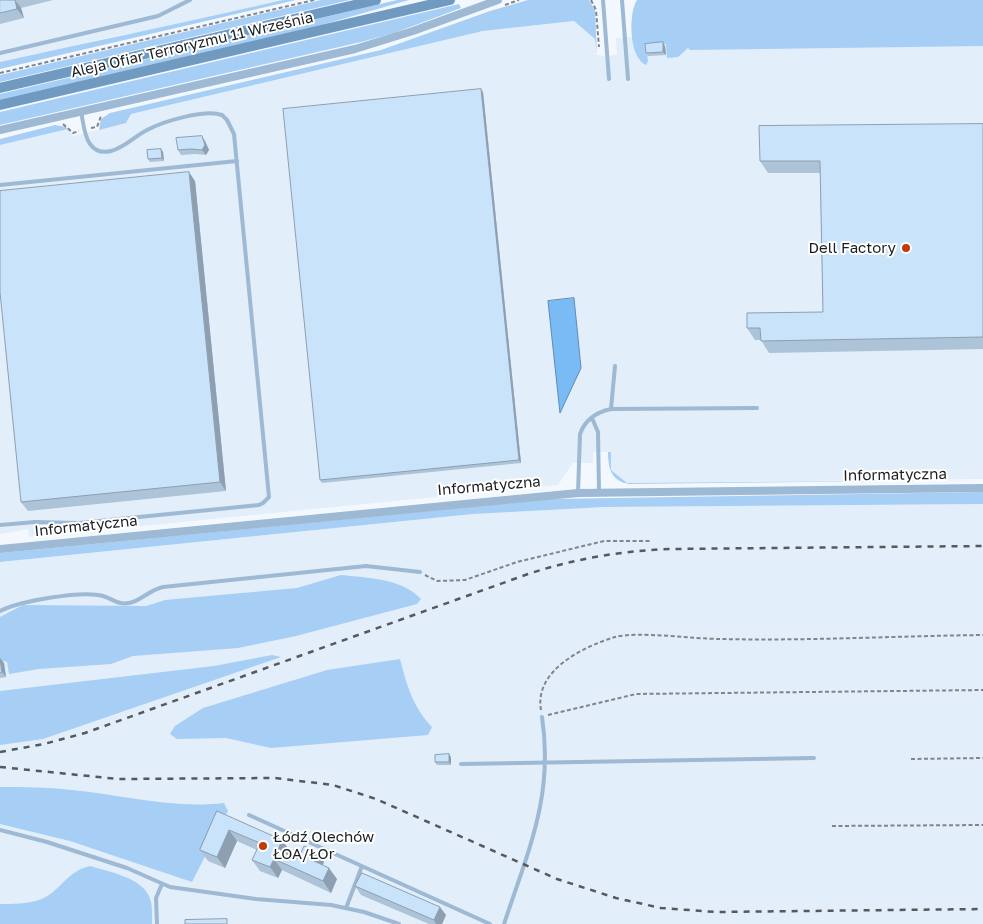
<!DOCTYPE html>
<html>
<head>
<meta charset="utf-8">
<style>
	body { margin:0 }
	canvas { display:block; background:#f3f8fe }
</style>
</head>
<body>
<canvas width="983" height="924"></canvas>
<script>
const ctx = document.querySelector('canvas').getContext('2d');
ctx.lineJoin = 'round';
function fillPath(path, color) { ctx.fillStyle = color; ctx.fill(path, 'evenodd'); }
function trace(path, color, width, dash) { ctx.strokeStyle = color; ctx.lineWidth = width; ctx.lineCap = dash ? 'butt' : 'round'; ctx.setLineDash(dash || []); ctx.stroke(path); }
function label(font, color, halo, rows, align = 'center') {
  ctx.font = font + ' "Golos Text",sans-serif'; ctx.lineWidth = 4; ctx.setLineDash([]); ctx.textBaseline = 'middle'; ctx.strokeStyle = halo; ctx.fillStyle = color; for (const [text, x, y, turn = 0] of rows) {
    ctx.save(); ctx.translate(x, y); ctx.rotate((+turn || 0) * Math.PI / 180); ctx.textAlign = isNaN(turn) ? turn : align; if (halo) ctx.strokeText(text, 0, 0); ctx.fillText(text, 0, 0); ctx.restore();
  }
}
fillPath(new Path2D(`
	M0,0h283l-130,31 -28,3 -125,28z
	M983,15v464l-356,4 -16,-13v-18h-18v11h-20l-15,22 -529,52 -1,-8 -28,5v-389l68,-16 5,7 53,-13 5,-9 352,-83 91,-10 21,18 1,16 11,1 10,-1 -1,-17z
	M983,504v420h-983v-362l473,-48 132,-7z`), '#e2eef9');
fillPath(new Path2D(`
	M283,0h13l-296,69v-7c94,-21 188,-40 283,-62z
	M321,0h29l-350,82v-7z
	M397,0h12l-91,26 -318,74v-6z
	M528,0h61l6,10 2,45 -2,-16 -21,-18 -91,10 -352,83 -5,9 -27,7 2,-11 9,-6 271,-63 109,-39z
	M637,0h346v46l-293,4 -2,-2 -10,9 -11,1 -1,-14 -20,2 2,15 -2,4c-17,-7 -18,-51 -9,-65z
	M459,4l2,4 -67,25 -33,9 -361,83v-13z
	M55,125l11,2 7,9 -5,-7 -68,16v-6z
	M608,452h3v18l16,13 356,-3 -354,4c-18,-3 -21,-16 -21,-32z
	M983,492v12l-378,3 -132,7 -473,48v-9l552,-54z
	M341,575c27,3 60,3 80,24l-4,5 -121,32 -58,12 -105,8 -22,8 -72,5 -30,5 -2,-12 -7,-2v-43l23,-12 123,1 19,-6 132,-12z
	M272,655l9,2 -238,82 -43,6v-54l214,-25z
	M400,659c7,27 13,48 32,68l-4,8 -157,13 -45,-10 -49,1 -7,-5 5,-8 28,-18 124,-38z
	M0,787c24,0 48,0 72,3 51,5 101,19 152,13l4,8 -36,71 -122,-41 -70,-17z
	M90,866c19,6 50,11 59,30 4,8 3,20 3,28h-152v-20c12,0 27,0 39,-4 21,-7 27,-29 51,-34z`), '#a7cff5');
const water = new Path2D(`
	M574,298l7,70 -21,45 -12,-112z`);
fillPath(water, '#7abbf6');
trace(water, '#5e8cb6', 1);
trace(new Path2D(`
	M591,0l5,10 3,37
	M505,5l14,-5
	M0,73l314,-73
	M63,124l10,9 6,-2
	M91,128l6,-1 4,-11
	M425,575l12,6 28,-1 52,-18 87,-21h48
	M541,710c-7,-39 41,-63 74,-73 24,-6 78,2 106,2 87,2 175,-3 262,-4
	M548,715l88,-21 347,-4
	M911,759l72,-1
	M832,826l151,-1`), '#818589', 2, [4, 2.5]);
trace(new Path2D(`
	M603,0l6,79
	M622,0l6,79
	M0,53l158,-37 32,-16
	M0,185l237,-24
	M611,409l4,-43
	M592,418l6,14 1,60
	M578,493l2,-59c5,-14 17,-22 31,-25l146,-1
	M0,525l35,-3 44,1 180,-18 4,-2 6,-6 -35,-363 -7,-14 -5,-5c-17,-6 -58,6 -75,15 -12,6 -23,18 -36,21 -8,2 -16,0 -21,-7 -6,-8 -7,-23 -9,-33
	M0,611c20,-10 82,-21 103,-15 10,3 15,9 26,7 12,-2 20,-13 34,-16l203,-21 54,6
	M461,764l353,-6
	M249,815l241,109
	M0,830l47,12 80,26 43,19 86,12 75,6 33,7 35,12
	M346,908l16,-42
	M157,924l-1,-26 6,-14
	M504,924c24,-73 50,-128 38,-207`), '#9db9d3', 4);
trace(new Path2D(`
	M0,130l355,-81 58,-18 85,-31
	M0,549l578,-56 405,-5`), '#9db9d3', 8);
trace(new Path2D(`
	M0,88l376,-88
	M0,105l450,-105`), '#709ac0', 10);
trace(new Path2D(`
	M0,752l44,-8 41,-11 443,-159c46,-15 92,-23 141,-25l314,-3
	M0,767l118,12 157,-1 58,7 43,14 181,80 59,19 45,10 55,4 267,-3`), '#55595d', 2.5, [6, 6]);
fillPath(new Path2D(`
	M0,0h53l-32,8 3,10 -24,6z
	M665,46l1,9 -18,1 -2,-3z
	M483,92l38,371 -199,20 -2,-3z
	M983,124v225l-214,4 -8,-13h-6l-8,-12 76,-16 -3,-139h-52l-8,-12z
	M205,141l4,9 -3,5 -11,-1 -14,1 -3,-5z
	M161,149l2,3 1,9 -14,1 -2,-3z
	M195,181l31,310 -198,20 -7,-9z
	M0,659l4,4 2,14 -6,1z
	M451,757v8h-14l-2,-3z
	M217,811l73,40 -2,3 10,5 18,-8 8,11 -1,3 14,14 -6,14 -49,-23 -4,8 -18,-7 -8,-11 5,-10 -20,-9 -12,27 -17,-7 -8,-11z
	M355,886l91,29 -4,9h-13l-68,-29z`), '#adc3d8');
fillPath(new Path2D(`
	M15,0l6,8 3,10 -7,-9z
	M663,42l2,4 1,9 -3,-3z
	M481,89l2,3 38,371 -2,-3z
	M202,136l3,5 4,9 -3,5 -4,-5z
	M161,149l2,3 1,9 -2,-3z
	M189,172l6,9 31,310 -6,-9z
	M0,658l4,5 2,14 -4,-5z
	M449,754l2,3v8l-2,-3z
	M229,830l8,11 -12,27 -8,-11z
	M282,840l8,11 -5,10 -7,-11z
	M316,851l8,11 -4,9 -8,-11z
	M274,859l8,11 -4,8 -8,-11z
	M329,868l8,11 -6,14 -8,-12z
	M440,907l6,8 -4,9h-6l-2,-4z`), '#8d9fb0');
const building = new Path2D(`
	M0,0h15l2,9 -17,4z
	M663,42v10l-17,1 -1,-9z
	M481,89l38,371 -199,20 -37,-371z
	M983,124v213l-222,4 -1,-13h-13v-15l76,-1 -3,-151h-60l-1,-35z
	M202,136l3,9 -3,5 -11,-1 -13,1 -2,-12z
	M161,149l1,9 -14,1 -1,-9z
	M189,172l31,310 -199,20 -21,-210v-101z
	M0,659l2,13 -2,1z
	M449,754v8h-14v-7z
	M217,811l65,29 -4,10 20,9 6,-13 12,5 -4,9 17,8 -6,13 -49,-22 -4,8 -18,-7 8,-17 -31,-13 -12,27 -17,-7z
	M362,873l78,34 -6,13 -79,-34z
	M227,919v5h-42v-4z`);
fillPath(building, '#c9e3fb');
trace(building, '#8d9fb0', 1);
for (const [x, y, r, color] of [
	[906,248,5,"#c23a05"],
	[263,846,5,"#c23a05"]
]) { const dot = new Path2D(); dot.arc(x, y, r, 0, 2 * Math.PI); ctx.fillStyle = color; ctx.fill(dot); trace(dot, '#fff', 2); }
label('15px', '#1c1f22', '#fff', [
	["Aleja Ofiar Terroryzmu 11 Września",192,45,-13],
	["Informatyczna",895,475,-1],
	["Informatyczna",489,486,-5],
	["Informatyczna",86,526,-6]
]);
label('15px', '#1c1f22', '#fff', [
	["Dell Factory",896,248],
	["Łódź Olechów",273,837,"left"],
	["ŁOA/ŁOr",273,854,"left"]
], 'right');
</script>
</body>
</html>
